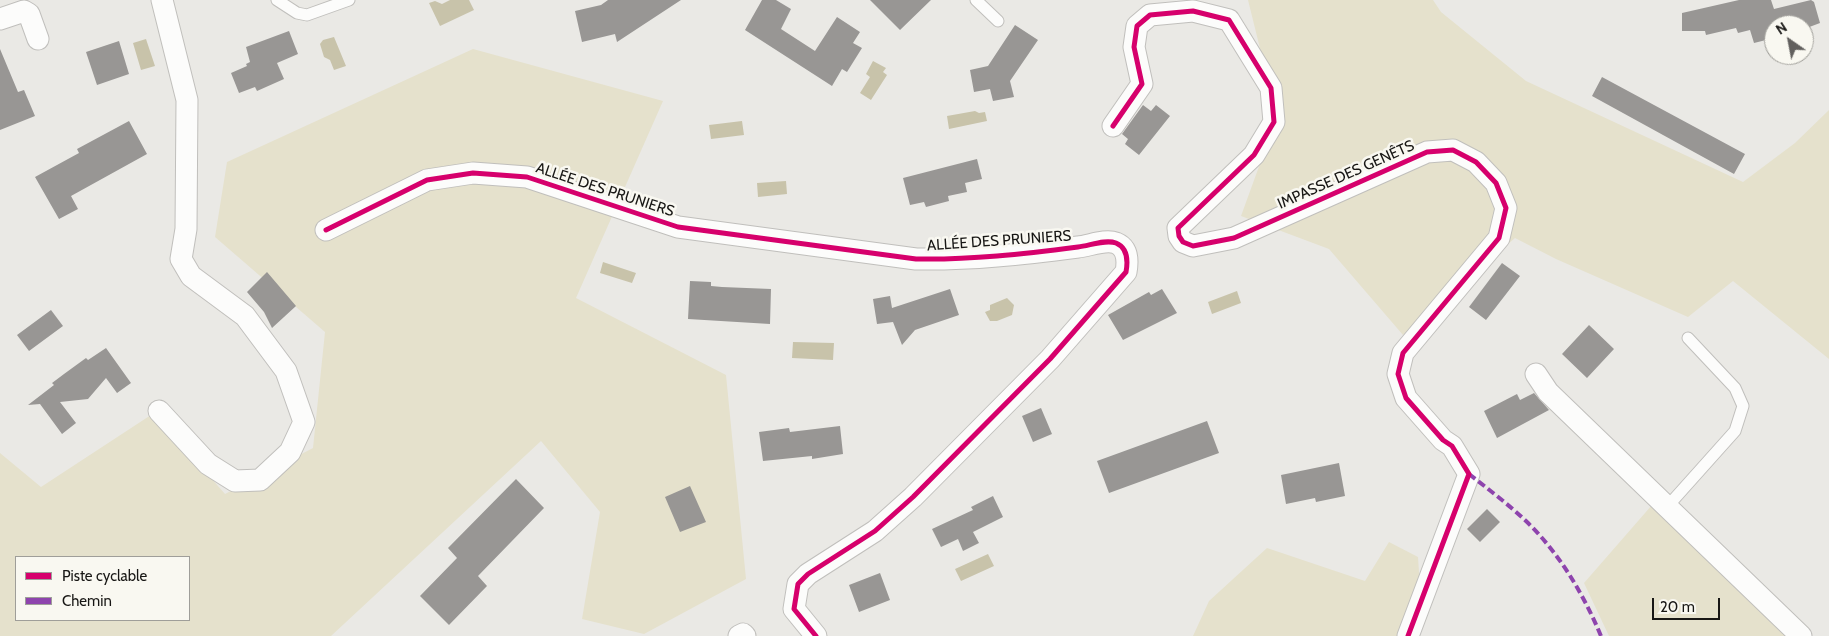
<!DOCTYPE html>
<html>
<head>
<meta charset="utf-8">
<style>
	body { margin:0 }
	#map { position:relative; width:1829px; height:636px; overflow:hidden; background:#eae9e5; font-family:Cabin,sans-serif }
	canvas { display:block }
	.legend { position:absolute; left:15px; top:556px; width:175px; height:65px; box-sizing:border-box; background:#f9f8f1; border:1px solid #9f9e99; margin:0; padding:6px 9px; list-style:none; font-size:15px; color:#181715 }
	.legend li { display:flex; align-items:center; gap:10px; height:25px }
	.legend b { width:25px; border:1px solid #9f9e99 }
	.north { position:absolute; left:1764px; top:15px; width:50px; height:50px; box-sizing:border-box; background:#f9f8f1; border:1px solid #9f9e99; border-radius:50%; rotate:327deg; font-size:14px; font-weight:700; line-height:20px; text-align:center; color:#181715 }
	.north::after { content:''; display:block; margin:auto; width:18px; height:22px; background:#62605e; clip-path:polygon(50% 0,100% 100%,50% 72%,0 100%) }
	.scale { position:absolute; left:1652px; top:598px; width:68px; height:22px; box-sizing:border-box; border:2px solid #181715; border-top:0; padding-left:6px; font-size:15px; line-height:18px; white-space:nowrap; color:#181715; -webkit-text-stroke:4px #f9f8f1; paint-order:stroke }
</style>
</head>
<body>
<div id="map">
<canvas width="1829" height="636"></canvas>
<ul class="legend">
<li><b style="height:6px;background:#d6006c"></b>Piste cyclable</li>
<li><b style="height:6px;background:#8e44ad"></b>Chemin</li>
</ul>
<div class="north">N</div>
<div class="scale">20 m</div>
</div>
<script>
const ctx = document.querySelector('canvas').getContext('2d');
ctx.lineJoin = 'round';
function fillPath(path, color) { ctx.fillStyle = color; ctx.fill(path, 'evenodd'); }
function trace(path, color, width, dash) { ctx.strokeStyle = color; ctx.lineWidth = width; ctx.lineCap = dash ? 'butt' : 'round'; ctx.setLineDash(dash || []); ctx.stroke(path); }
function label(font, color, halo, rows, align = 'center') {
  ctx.font = font + ' Cabin,sans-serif'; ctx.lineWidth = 5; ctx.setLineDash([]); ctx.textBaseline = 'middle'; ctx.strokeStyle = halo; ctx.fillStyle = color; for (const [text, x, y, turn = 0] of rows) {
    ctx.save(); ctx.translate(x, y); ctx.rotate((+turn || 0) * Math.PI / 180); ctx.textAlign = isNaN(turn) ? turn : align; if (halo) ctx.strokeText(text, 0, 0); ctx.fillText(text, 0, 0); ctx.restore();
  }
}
fillPath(new Path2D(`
	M1248,0h185l8,12 85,69 217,101 52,-39 34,-33v249l-96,-78 -45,36 -132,-58 -41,-21 -112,97 -74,-86 -88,-33 36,-99z
	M473,49l190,52 -87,197 150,77 20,204 -102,55 -62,-15 18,-107 -59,-71 -210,195h-331v-183l41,34 113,-74 71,81 88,-46 12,-116 -110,-95 12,-75zM16,557h173v63h-173z
	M1652,505l136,131h-179l-25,-53z
	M1389,542l29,15 2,31 -23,48h-204l16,-35 58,-53 98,33z`), '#e5e1cc');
fillPath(new Path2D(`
	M450,0h19l5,10 -34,16 -11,-23 6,-2 7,3z
	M334,37l12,29 -12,4 -4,-10 -6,-3 -4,-13 3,-4z
	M146,39l9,27 -14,4 -8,-27z
	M873,61l13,7 -3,4 4,3 -16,25 -11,-7 10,-16 -4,-3z
	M975,111l4,2 6,-1 2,9 -38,8 -2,-13z
	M742,121l2,14 -33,4 -2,-14z
	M786,181l1,13 -29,3 -1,-14z
	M603,262l33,11 -4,10 -32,-10z
	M1237,291l4,12 -29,11 -4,-12z
	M1007,298l7,7 -2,10 -15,6h-7l-5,-9 5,-2v-5z
	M793,342l41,1 -1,17 -41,-2z
	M988,554l6,12 -33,15 -6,-12z`), '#c8c3aa');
fillPath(new Path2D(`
	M608,0h73l-64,42 -2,-8 -33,8 -7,-31 26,-6z
	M762,0h14l15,9 -10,20 34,22 22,-34 23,15 -7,11 9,5 -15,24 -5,-3 -10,17 -87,-56z
	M870,0h61l-31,30z
	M1739,0h32l3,9 37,-9 3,2 6,21 -16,6v-4h-30v13l-20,5 -4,-13 -12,3 -2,-5 -30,7 -1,-4h-23v-18z
	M1015,25l23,15 -28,41 4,16 -21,4 -3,-12 -16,3 -4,-22 18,-4z
	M289,31l9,23 -21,9 7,16 -27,12 -2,-4 -16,6 -8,-20 16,-7 -1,-2 4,-2 -4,-15z
	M119,41l10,33 -32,11 -11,-33z
	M0,49l18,43 6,-2 11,26 -35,14z
	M1602,77l143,77 -11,20 -142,-78z
	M1143,105l8,6 5,-6 14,11 -31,39 -14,-11 3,-5 -6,-5z
	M129,121l18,33 -76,42 7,13 -19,10 -24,-42 44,-24 -2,-4z
	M977,159l5,20 -17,4 2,9 -19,4 1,5 -23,6 -2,-5 -14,3 -7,-27z
	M1502,263l18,13 -34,44 -17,-13z
	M267,272l29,34 -24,22 -8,-16 -17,-20z
	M690,281l21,1v4l11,1 49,2 -1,35 -82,-5z
	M950,289l9,26 -44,15 -13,15 -9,-23 -16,2 -4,-25 17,-3 2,12z
	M1162,289l15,24 -54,27 -15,-25 41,-23 2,3z
	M51,310l12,16 -34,25 -12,-16z
	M1589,325l25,24 -27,29 -25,-24z
	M106,348l25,35 -14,10 -11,-15 -18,21 -28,3 16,21 -14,11 -22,-30 -12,1 26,-20 -2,-2 12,-9 22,-16 2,2z
	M1534,393l15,17 -52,28 -13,-27 33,-17 3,6z
	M1041,408l11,26 -19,8 -11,-26z
	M1207,421l12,32 -110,40 -12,-32z
	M840,426l3,28 -31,5v-3l-49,5 -4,-29 30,-4 1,4z
	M1339,463l6,33 -29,6 -1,-4 -29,6 -5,-29z
	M516,479l28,29 -66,68 9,10 -38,39 -29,-29 37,-38 -9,-10z
	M690,486l16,36 -26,10 -15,-35z
	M993,496l10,21 -30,15 6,11 -16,8 -5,-12 -17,8 -9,-18 41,-19 -2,-3z
	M1487,509l13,13 -20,20 -13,-13z
	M880,573l10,27 -31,12 -10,-27z`), '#989694');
const service = new Path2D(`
	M277,0l20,13 10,2 42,-15
	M976,0l22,21
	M1667,507l68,-76 8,-25 -8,-18 -47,-50`);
const minor = new Path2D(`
	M0,19l24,-8 5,3 9,25
	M1113,126l29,-42 -8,-37 3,-21 13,-11 43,-4 36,9 42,68 3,34 -20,33 -76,73 1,8 4,6 10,4 41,-8 193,-86 26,-2 23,12 20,21 10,25 -7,30 -96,115 -5,21 8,24 37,42 9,6 17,28 -61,162
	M326,230l101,-50 46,-7 54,4 151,50 238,32c54,1 108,-5 162,-12 11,-1 27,-8 38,-4 12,5 12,18 10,29l-76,87 -137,138 -38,34 -67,43 -10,10 -4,25 22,27
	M1536,374l12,18 253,244
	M159,411l49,53 27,17 25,-1 30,-28 14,-30 -18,-51 -41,-55 -54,-40 -10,-17 5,-30 1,-129 -25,-100
	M739,636l4,-2 2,2`);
trace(service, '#c0bfbc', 13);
trace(minor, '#c0bfbc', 23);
trace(service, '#fcfcfb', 11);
trace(minor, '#fcfcfb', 21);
trace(new Path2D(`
	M1469,474c19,15 39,30 57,47 33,32 57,72 75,115`), '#8e44ad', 4, [8, 4]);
trace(new Path2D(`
	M1113,126l29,-42 -8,-37 3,-21 13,-11 43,-4 36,9 42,68 3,34 -20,33 -76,73 1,8 4,6 10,4 41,-8 193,-86 26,-2 23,12 20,21 10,25 -7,30 -96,115 -5,21 8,24 37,42 9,6 17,28 -61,162
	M326,230l101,-50 46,-7 54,4 151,50 238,32c54,1 108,-5 162,-12 11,-1 27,-8 38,-4 12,5 12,18 10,29l-76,87 -137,138 -38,34 -67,43 -10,10 -4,25 22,27`), '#d6006c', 5);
label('15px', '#181715', '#f9f8f1', [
	["IMPASSE DES GENÊTS",1346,175,-24],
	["ALLÉE DES PRUNIERS",605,190,18],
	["ALLÉE DES PRUNIERS",999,241,-4]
]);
</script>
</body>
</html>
